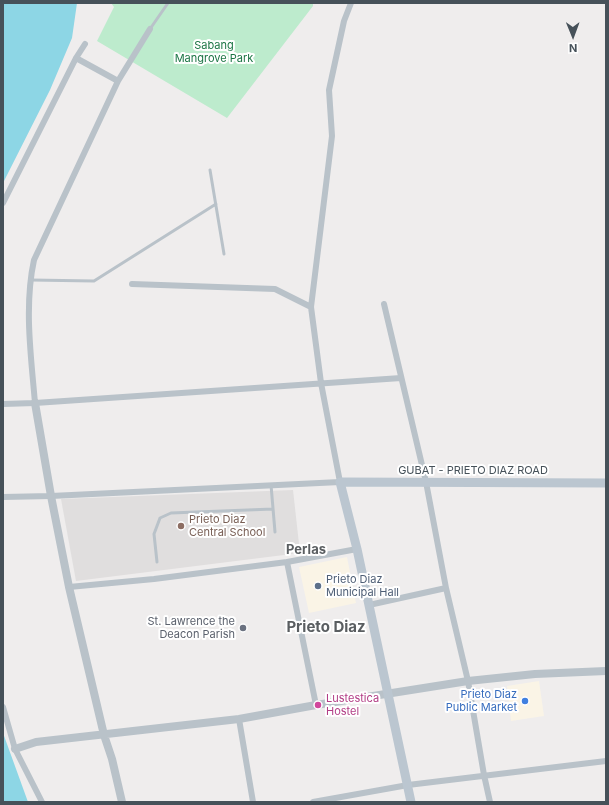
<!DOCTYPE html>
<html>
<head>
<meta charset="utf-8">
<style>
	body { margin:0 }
	#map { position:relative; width:609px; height:805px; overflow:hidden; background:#efeded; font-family:Inter,sans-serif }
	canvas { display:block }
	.frame { position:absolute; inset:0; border:4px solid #465159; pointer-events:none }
	.north { position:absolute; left:553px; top:16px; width:40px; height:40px; -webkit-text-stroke:3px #fff; paint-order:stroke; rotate:179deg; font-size:11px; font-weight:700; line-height:16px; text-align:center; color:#465159 }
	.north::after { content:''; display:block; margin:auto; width:14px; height:18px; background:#465159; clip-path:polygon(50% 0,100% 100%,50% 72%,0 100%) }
</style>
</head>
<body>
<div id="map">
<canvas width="609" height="805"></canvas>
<div class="frame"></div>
<div class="north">N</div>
</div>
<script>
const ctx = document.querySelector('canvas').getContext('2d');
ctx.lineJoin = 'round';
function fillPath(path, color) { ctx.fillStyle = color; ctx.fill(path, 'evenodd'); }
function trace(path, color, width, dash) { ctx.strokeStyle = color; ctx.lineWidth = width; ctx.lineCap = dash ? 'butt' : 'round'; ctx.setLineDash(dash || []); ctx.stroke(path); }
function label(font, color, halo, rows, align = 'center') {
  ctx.font = font + ' Inter,sans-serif'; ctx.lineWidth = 4; ctx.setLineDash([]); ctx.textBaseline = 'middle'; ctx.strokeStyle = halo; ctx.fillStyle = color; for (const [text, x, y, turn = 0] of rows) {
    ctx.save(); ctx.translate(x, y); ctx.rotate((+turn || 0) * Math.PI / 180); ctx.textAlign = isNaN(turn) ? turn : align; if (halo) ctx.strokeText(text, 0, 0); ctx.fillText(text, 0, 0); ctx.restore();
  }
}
fillPath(new Path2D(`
	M347,557l9,46 -47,10 -10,-46z
	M539,681l5,35 -33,5 -4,-35z`), '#faf4e6');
fillPath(new Path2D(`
	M293,490l7,63 -224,28 -15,-82z`), '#e0dede');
fillPath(new Path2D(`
	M111,3h202v3l-86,112 -130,-77 17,-34z`), '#bdebcd');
fillPath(new Path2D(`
	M3,3h74l-5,35 -22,52 -47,93z
	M3,733l25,69h-25z`), '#8dd6e5');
trace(new Path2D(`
	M150,29l18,-26
	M210,170l14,84
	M31,280l63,1 122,-77
	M271,485l4,47
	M157,562l-3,-28 6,-16 11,-5 102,-4`), '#b9c2c9', 3);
trace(new Path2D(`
	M76,58l42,23
	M3,203l73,-145 9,-14
	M132,284l143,5 36,18
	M384,304l42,178 20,106 22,93 16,94 6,27
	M35,403c-4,-47 -11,-97 -1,-143l84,-179 32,-52
	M3,404l32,-1 366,-25
	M3,497l48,-1 289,-14 -19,-99 -10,-76 21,-171 -3,-46 15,-69 7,-18
	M69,587l85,-8 133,-17
	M369,605l77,-17
	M316,705l-29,-143 70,-13
	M3,707l12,42 27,53
	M239,719l14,83
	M313,802l95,-17 198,-24`), '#b9c2c9', 6);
trace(new Path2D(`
	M35,403l16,93 18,91 35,148 8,24 10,43
	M15,749l21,-7 203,-23 77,-14 152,-24 67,-7 71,-3`), '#b9c2c9', 8);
trace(new Path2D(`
	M411,802l-54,-253 -17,-67 266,1`), '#bbc6d0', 9);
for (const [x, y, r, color] of [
	[181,526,4,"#8d6e63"],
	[318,586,4,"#5c6f8a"],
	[243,628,4,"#6b7280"],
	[525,701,4,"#3f7fe0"],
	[318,705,4,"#d1479c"]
]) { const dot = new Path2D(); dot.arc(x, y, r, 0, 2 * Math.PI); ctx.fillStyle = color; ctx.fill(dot); trace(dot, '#fff', 1.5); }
label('11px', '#1c7545', '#fff', [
	["Sabang",214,46],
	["Mangrove Park",214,59]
]);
label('11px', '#465159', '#fff', [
	["GUBAT - PRIETO DIAZ ROAD",473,471]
]);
label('11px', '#785e54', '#fff', [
	["Prieto Diaz",189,520],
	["Central School",189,533]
], 'left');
label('11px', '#4e5e75', '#fff', [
	["Prieto Diaz",326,580],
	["Municipal Hall",326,593]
], 'left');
label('11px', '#5b616d', '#fff', [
	["St. Lawrence the",235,622],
	["Deacon Parish",235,635]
], 'right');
label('11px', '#366cbe', '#fff', [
	["Prieto Diaz",517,695],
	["Public Market",517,708]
], 'right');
label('11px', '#b23c85', '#fff', [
	["Lustestica",326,699],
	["Hostel",326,712]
], 'left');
label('bold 13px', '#5a5e61', '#fff', [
	["Perlas",306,550]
]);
label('bold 15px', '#5a5e61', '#fff', [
	["Prieto Diaz",326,627]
]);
</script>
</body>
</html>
